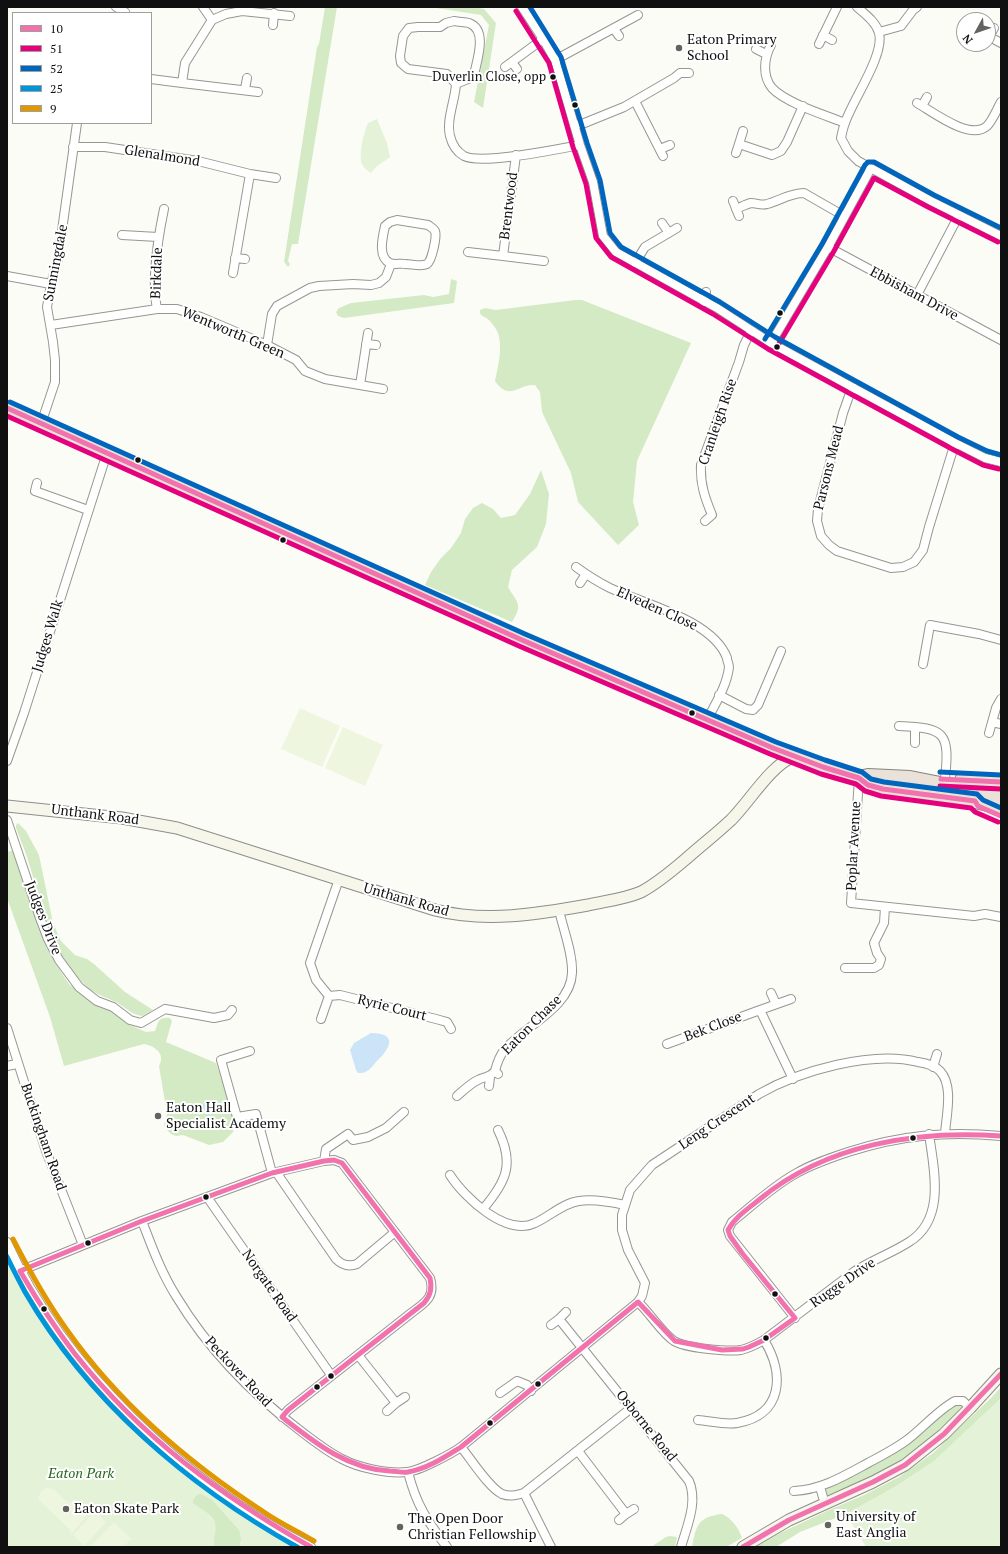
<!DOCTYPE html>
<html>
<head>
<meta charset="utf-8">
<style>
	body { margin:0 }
	#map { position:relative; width:1008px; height:1554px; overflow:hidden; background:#fcfcf7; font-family:"PT Serif",serif }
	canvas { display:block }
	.frame { position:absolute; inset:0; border:8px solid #101010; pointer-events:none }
	.legend { position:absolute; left:12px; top:12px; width:140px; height:112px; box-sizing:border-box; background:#fff; border:1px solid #9f9f9f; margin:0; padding:5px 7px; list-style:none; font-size:12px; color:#101010 }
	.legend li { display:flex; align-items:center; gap:8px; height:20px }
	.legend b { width:20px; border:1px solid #9f9f9f }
	.north { position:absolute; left:956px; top:12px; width:40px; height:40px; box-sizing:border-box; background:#fff; border:1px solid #9f9f9f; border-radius:50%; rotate:230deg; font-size:11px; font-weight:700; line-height:16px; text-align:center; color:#101010 }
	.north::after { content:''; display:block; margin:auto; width:14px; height:18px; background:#636361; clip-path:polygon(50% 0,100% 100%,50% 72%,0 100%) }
</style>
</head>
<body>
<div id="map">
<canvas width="1008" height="1554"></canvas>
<div class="frame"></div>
<ul class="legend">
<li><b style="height:5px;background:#f172ac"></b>10</li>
<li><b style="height:5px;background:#e5007d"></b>51</li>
<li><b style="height:5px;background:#0065bd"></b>52</li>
<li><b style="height:5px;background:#0095d9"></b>25</li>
<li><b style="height:5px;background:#e09702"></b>9</li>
</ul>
<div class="north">N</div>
</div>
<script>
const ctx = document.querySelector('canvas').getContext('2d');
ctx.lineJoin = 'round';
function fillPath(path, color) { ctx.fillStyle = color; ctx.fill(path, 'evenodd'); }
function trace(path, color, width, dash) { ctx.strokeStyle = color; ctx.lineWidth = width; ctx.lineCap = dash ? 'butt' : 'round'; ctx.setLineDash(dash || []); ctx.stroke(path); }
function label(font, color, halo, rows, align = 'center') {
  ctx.font = font + ' "PT Serif",serif'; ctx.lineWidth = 4; ctx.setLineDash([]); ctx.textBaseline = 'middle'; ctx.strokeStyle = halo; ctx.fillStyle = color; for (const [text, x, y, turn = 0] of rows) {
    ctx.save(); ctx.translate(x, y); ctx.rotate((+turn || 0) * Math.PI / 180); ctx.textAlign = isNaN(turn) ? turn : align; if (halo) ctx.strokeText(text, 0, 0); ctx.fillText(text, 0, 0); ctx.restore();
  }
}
fillPath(new Path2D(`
	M377,119l10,24 3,14 -14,10 -5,6c-4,-3 -7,-5 -9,-9 -4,-9 2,-32 6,-41z
	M7,1261l11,19 -1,2 2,4 3,1 45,65 38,44 41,40 57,50 62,41 34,20h-292z
	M1001,1398v149h-135l-20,-33 47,-26 40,-26z`), '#e4f2d7');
fillPath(new Path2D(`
	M325,7h12l-39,237h-6l-4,17 2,3 -2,3 -4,-5 33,-215 2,-3z
	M430,7h44l10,2 12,14 -13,85 -9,-6 15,-77 -8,-10z
	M451,279l6,2 -3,22 -110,15 -6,-2 -2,-4 3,-4 12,-5 73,-8 9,2 16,-3z
	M575,300h7l109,43 -54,118 -4,41 6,23 -21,20 -40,-43 -7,-29 -29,-61 -2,-20 -5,-7c-18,-1 -25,17 -40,-4 3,-15 8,-33 3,-48 -1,-3 -6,-10 -9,-13 -4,-4 -10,-3 -9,-10l5,-2 11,2z
	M541,470l8,24 -3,30 -9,23 -25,23 -4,17c10,17 15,17 4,35l-87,-37 6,-13 10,-14 10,-10 10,-15 4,-14 8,-11 9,-5 11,6 8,9 14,-3 15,-21z
	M18,823l8,8 13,24 14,68 8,18 14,14 12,4 7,5 31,28 28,18 -11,6c-10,-1 -17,-9 -26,-14 -11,-5 -24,-9 -32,-18 -36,-35 -43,-85 -58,-130 -3,-9 -7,-17 -10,-26v-3z
	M14,850l14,48 17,45 10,20 14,21 24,18 19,9 18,14 16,7 9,-1c4,-9 2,-14 15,-13l2,3 -6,21 50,21 20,60 -3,9 -10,10 -14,3 -26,-10 -7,1 -5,-2 -4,-4 -3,-5 3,-11 -8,-48c7,-12 -4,-20 -15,-22l-80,22 -14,-49 -43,-119v-46z
	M1001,1387v11l-3,3 -65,61 -40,26 -47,26 -46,18 -24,15h-21l23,-13 51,-24 35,-15 35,-18 34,-24 58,-55z
	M959,1403l5,3 -4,5 -46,41 -40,24 -46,19 -3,-2v-6l34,-14 38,-22 57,-46z
	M201,1494l11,6 27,30 2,9 -2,8h-24c-2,-4 -1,-8 0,-13 4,-19 -9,-21 -22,-31v-3l4,-5z
	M722,1514c9,4 17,14 20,24l-16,9h-34c4,-22 6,-30 30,-33z
	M670,1536l7,1 -2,10h-24l15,-10z`), '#d3eac5');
fillPath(new Path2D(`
	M300,708l40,18 -18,41 -41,-18z
	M343,727l40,18 -18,41 -40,-18z
	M46,1488l8,1 15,14 5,-3 4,1 9,14 -16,20 -1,-5 -32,-31 2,-7z
	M95,1511l11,11 -22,24 -11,-11z
	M114,1522l17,17 -8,8h-33z`), '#eef6e0');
fillPath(new Path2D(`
	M371,1033c27,0 20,15 5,29 -3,3 -5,7 -9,9 -3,2 -5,2 -9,2l-2,-3 -6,-20 4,-7z
	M217,1099l3,14 -14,3 -3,-13z`), '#cce4f7');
const street = new Path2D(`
	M116,7l9,5
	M203,7l9,13 14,-6 16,-3 48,5
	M522,7l21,32 12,21 25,85 13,37 10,54 13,16 101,56 54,35 184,100 30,15 16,4
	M857,7c8,7 19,15 22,26 6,22 -27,68 -34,90 -2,5 -3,10 -4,15l7,13 10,10 73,40 70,35
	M454,21c5,1 11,1 15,2 19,7 8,37 5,52l-6,4 -12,5 -9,-10 -39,-5 -7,-6 -1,-7 3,-20 6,-8 9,-1h22l6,-4z
	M273,25l1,-12
	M614,29l5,7
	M879,32l22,-6 12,-16 4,-3
	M823,35l9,5
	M988,36l13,7
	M989,37l5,-9
	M819,44l18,-37
	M771,45c-7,13 -9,31 1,43 14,15 53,27 73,35
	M756,49l10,5
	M555,60l83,-45
	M512,62l5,7
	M505,67l38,-28
	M151,79l31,4 3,-20 27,-43
	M182,83l76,9
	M456,84c-1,17 -10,36 -6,52 2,8 7,16 14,20 18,9 94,-7 116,-11
	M245,89l2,-11
	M635,101l28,55
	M917,103c16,9 53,38 70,23 6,-6 10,-17 14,-24
	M922,106l5,-9
	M574,125l8,-1 42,-17 50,-29 6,-5h9
	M739,144l4,-13
	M73,147h32l93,14 52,13 26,4
	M660,149l10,-4
	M736,153l3,-9 33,11 9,-4 6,-9 16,-36
	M733,201l6,15
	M736,209c5,-2 10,-5 15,-6 6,0 10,3 16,1 12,-3 23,-11 37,-11l40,23
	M397,220l31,5c3,2 5,3 7,6 2,5 -3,30 -8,33 -6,3 -15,0 -22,0 -4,-1 -11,1 -15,-1 -13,-6 -7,-27 -5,-37l5,-4z
	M662,223l7,10
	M122,235l36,2
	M828,247l173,93
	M468,252l35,4 13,-101
	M503,256l41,5
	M235,258l10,1
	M635,263l10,-16 32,-19
	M233,273l17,-99
	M7,276l44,8
	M917,295l42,-80
	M704,302l2,-10
	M157,309c-6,-30 1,-71 7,-100
	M51,325l106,-16h20l24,8 66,28 29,15 9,11 20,8 58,10
	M771,343l57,-96 43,-79
	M366,344l10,1
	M267,345l5,-31 5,-8 33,-18 9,-2 34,-2 18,1 8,-2 7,-6 5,-13
	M360,385l8,-52
	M854,388l-5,8 -6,17 -25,96 -1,12 4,15 8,9 8,6 54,17 12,-1 11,-5 9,-12 6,-23 26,-84
	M41,424l14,-42v-22l-2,-18 -6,-35 4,-23 7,-25 19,-136
	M37,483l-2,8 53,19
	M705,521l7,-6c-7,-17 -12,-31 -11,-50l38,-103 5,-17 7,-14
	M576,567c11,8 22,15 34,21 34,16 103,32 117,70 0,3 2,6 2,9 -2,19 -14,37 -22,53
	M580,583l6,-9
	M923,664l7,-39 49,9 22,6
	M719,695l27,14 7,1 5,-5 23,-54
	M992,722l9,2
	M899,726c46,2 51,6 46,53
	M989,733l7,-25 5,-9
	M915,743v-16
	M7,761l17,-48 83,-260
	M859,778l-8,125 123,13 11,-2 16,3
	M7,820l33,98 8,21 11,21 20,27 18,14 16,6 17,13 11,3 24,-14 49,9 14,-3 4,-5
	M845,968h29l5,-3 2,-6 -4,-6 -3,-10 10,-20 1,-16
	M771,993l5,11
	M329,996l11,-1 96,24 11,3 4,7
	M760,1010l31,-11
	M321,1019l8,-23 -13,-16 -6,-17 29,-84
	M7,1028l39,123 37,94
	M667,1044l93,-34 33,69
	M250,1051l-29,9 16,57 19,-3 16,59
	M7,1066l10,-2
	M933,1067l4,-13
	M498,1074l-3,-3c2,-8 5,-16 10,-22 20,-23 66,-42 67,-76 1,-20 -9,-44 -13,-63
	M489,1086l1,-9
	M457,1096c7,-6 14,-13 21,-16 7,-4 12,-2 17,-9
	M324,1161l2,-12 22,-15 5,6 15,-3 18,-9 18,-16
	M276,1172l60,87c6,6 13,8 21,5l38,-32
	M450,1175c14,22 56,62 85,48 14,-6 28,-20 44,-22 14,-2 32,1 46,4
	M207,1197l124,178
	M483,1209c23,-27 32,-45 15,-79
	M142,1221c10,26 19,51 34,75 32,53 77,99 126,136 13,10 26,20 40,27 17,9 46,15 65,13 12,-1 44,-18 54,-25l177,-145 4,-6 3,-13 -17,-33 -6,-20v-15l8,-25 22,-25 107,-71c40,-23 113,-44 159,-32 7,1 17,4 22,9 14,15 6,45 5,63
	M7,1242c57,128 180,242 304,305
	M20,1271l122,-50 130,-48 52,-12 10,-1 8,3 88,115c6,20 -6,25 -20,36l-122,96 -6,7
	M638,1302c12,11 23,30 36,39 11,7 54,11 67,9 8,-2 16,-6 23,-10l91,-69c17,-11 37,-18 54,-29 37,-23 25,-72 20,-108
	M795,1318l-65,-82 -2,-6 4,-8c21,-17 40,-35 63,-48 17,-10 35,-16 53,-22 53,-17 98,-21 153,-16
	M559,1319l7,-7
	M551,1325l8,-6 130,162c9,21 -2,45 -8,66
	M358,1355l38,48 -9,8
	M500,1393l17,-12 10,4 4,6
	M396,1403l9,-6
	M698,1420c12,1 27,5 39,3 46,-8 48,-49 27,-83
	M461,1447c10,12 28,41 41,47 8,3 15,1 22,-1l106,-84
	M578,1451l48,63 -7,6
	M408,1472c8,32 19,49 39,75
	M820,1487l5,17
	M794,1491c27,-1 50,-15 74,-28 13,-7 27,-14 39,-23 15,-11 32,-31 48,-39h8l7,7
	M524,1493l27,54
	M626,1514l8,-5`);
const secondary = new Path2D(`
	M7,806l115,12 55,10 258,82c51,13 103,4 153,-5 18,-4 37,-6 53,-13 17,-9 32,-22 46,-34 15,-13 30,-25 44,-38 19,-19 39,-54 63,-64
	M743,1547l46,-27 84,-38 32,-17 39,-31 26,-26 31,-34`);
const highway = new Path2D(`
	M7,408l515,232 185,80 66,28 50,19 36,11 9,7 15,4 92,12 26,6
	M859,778l9,-2 42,2 91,18
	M962,780l39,2`);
trace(street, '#969694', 10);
trace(secondary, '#8d8d8b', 13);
trace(highway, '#848481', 16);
trace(street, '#fffffe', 8);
trace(secondary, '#f6f6eb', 11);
trace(highway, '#eae2d8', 14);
trace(new Path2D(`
	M7,408l515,232 251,108 50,19 36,11 9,7 15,4 92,12 3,5 23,10
	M941,779l60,3
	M311,1547c-90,-51 -171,-111 -236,-193 -20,-26 -38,-54 -55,-83l122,-50 130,-48 52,-12 10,-1 8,3 88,115c2,10 1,17 -6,25l-136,107 -6,7c32,25 65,52 108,54 6,0 12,2 18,1 19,-3 37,-15 53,-25l177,-145 37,39 47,9 21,-1 6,-2 15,-7 31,-22 -53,-65 -12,-17 -2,-6c7,-13 21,-22 32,-31 67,-55 157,-69 241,-63
	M743,1547l46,-27 84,-38 32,-17 39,-31 57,-60`), '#f172ac', 5);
trace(new Path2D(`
	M516,11l33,52 24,84 13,37 10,54 15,19 102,57 55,35 184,100 31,16 16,4
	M777,347l57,-96 40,-73 54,29 70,35
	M7,416l512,230 251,108 51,20 35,10 9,7 16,5 90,12 4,4 23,10
	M940,786l61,3`), '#e5007d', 5);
trace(new Path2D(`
	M530,7l31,50 26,86 13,37 10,53 11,14 99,55 55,35 183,100 29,14 14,4
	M765,339l57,-95 43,-79 3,-3h6l60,33 67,33
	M10,402l515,232 251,108 49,18 37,12 9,7 13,3 93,12 6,6 18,8
	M940,772l61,3`), '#0065bd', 5);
trace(new Path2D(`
	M7,1257c6,12 12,24 18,35 63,109 163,194 272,255`), '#0095d9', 5);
trace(new Path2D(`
	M13,1239c16,31 33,62 54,91 53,75 124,135 200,184 15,10 32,18 47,27`), '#e09702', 5);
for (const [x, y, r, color] of [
	[679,48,4,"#636361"],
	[553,77,3.5,"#101010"],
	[575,105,3.5,"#101010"],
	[780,313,3.5,"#101010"],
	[777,347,3.5,"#101010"],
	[138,460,3.5,"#101010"],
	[283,540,3.5,"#101010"],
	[692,713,3.5,"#101010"],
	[158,1116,4,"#636361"],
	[913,1138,3.5,"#101010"],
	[206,1197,3.5,"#101010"],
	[88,1243,3.5,"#101010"],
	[775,1294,3.5,"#101010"],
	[44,1309,3.5,"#101010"],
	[766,1338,3.5,"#101010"],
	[331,1376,3.5,"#101010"],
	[538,1384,3.5,"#101010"],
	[317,1387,3.5,"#101010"],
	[490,1423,3.5,"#101010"],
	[66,1509,4,"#636361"],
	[828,1525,4,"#636361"],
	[400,1527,4,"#636361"]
]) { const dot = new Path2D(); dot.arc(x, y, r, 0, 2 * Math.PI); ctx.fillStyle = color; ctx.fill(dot); trace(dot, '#fff', 1.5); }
label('13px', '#101010', '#fff', [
	["Duverlin Close, opp",546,77]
], 'right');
label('14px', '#101010', '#fff', [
	["Eaton Primary",687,40],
	["School",687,56],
	["Eaton Hall",166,1108],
	["Specialist Academy",166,1124],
	["Eaton Skate Park",74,1509],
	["University of",836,1517],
	["East Anglia",836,1533],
	["The Open Door",408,1519],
	["Christian Fellowship",408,1535]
], 'left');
label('14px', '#101010', '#fff', [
	["Glenalmond",162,156,9],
	["Brentwood",509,206,-83],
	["Sunningdale",56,263,-79],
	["Birkdale",157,273,-88],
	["Ebbisham Drive",914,294,28],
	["Wentworth Green",233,333,23],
	["Cranleigh Rise",718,422,-71],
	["Parsons Mead",829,468,-76],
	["Elveden Close",657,609,24],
	["Judges Walk",48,636,-73],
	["Unthank Road",95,815,7],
	["Poplar Avenue",854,846,-87],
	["Unthank Road",406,900,16],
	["Judges Drive",43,918,69],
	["Ryrie Court",392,1008,14],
	["Eaton Chase",532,1025,-45],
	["Bek Close",713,1027,-21],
	["Leng Crescent",717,1122,-34],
	["Buckingham Road",43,1137,71],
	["Rugge Drive",843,1283,-35],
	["Norgate Road",269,1286,55],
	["Peckover Road",238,1372,47],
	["Osborne Road",646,1426,51]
]);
label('italic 14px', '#276a1f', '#fff', [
	["Eaton Park",81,1474]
]);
</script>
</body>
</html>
